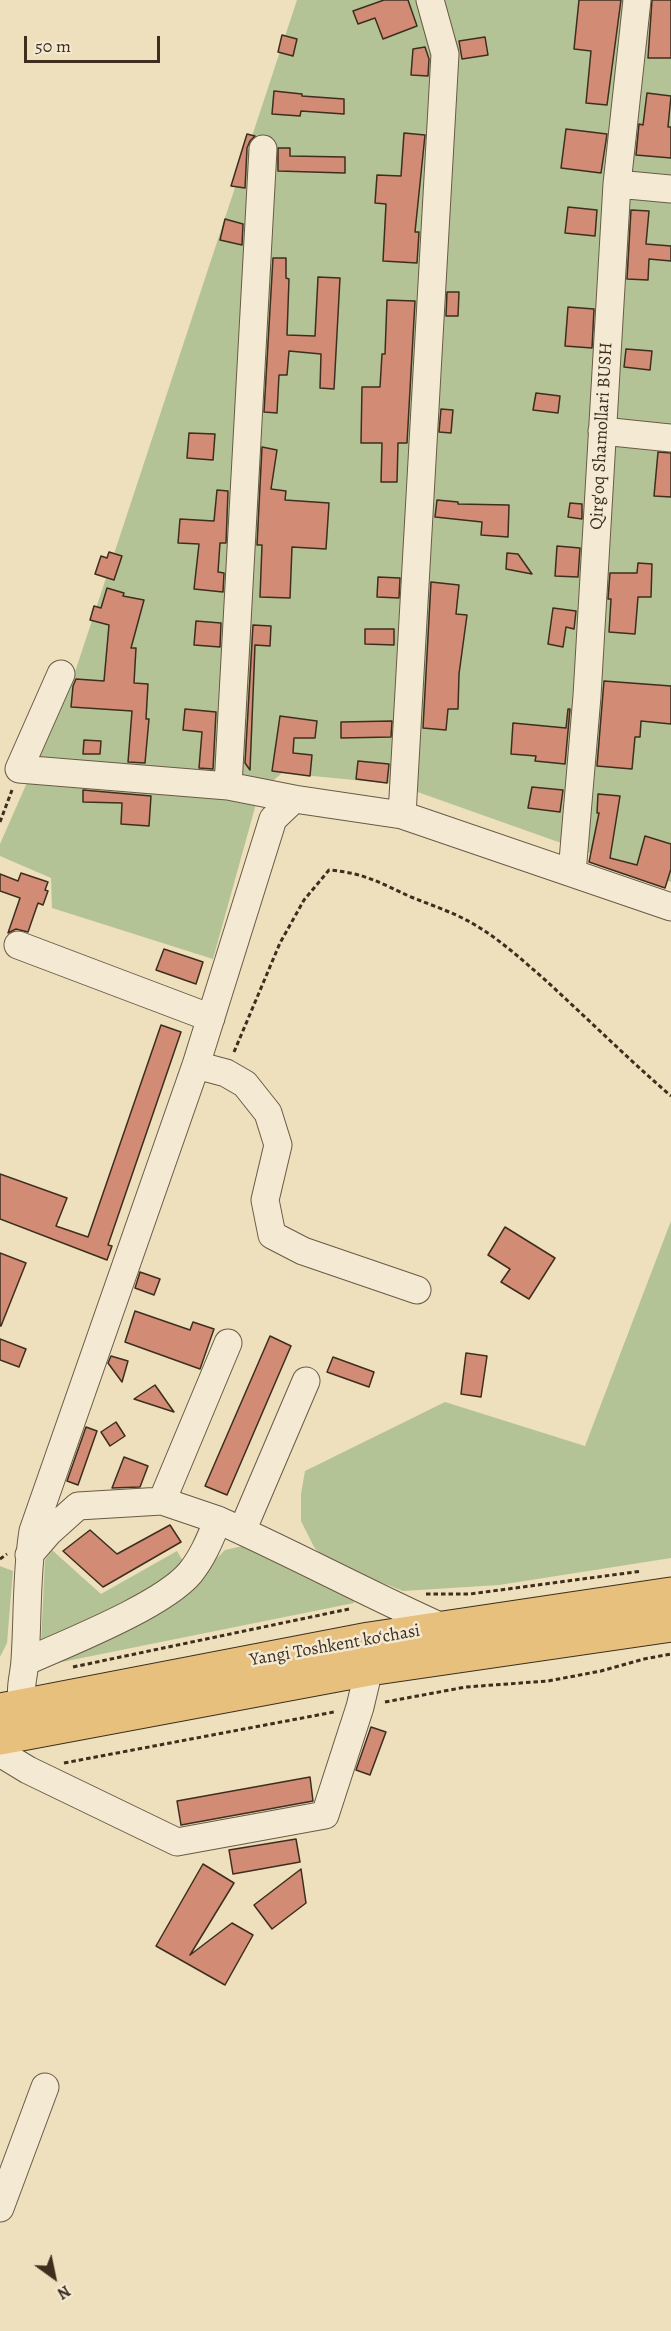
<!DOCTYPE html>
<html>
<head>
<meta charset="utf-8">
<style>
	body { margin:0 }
	#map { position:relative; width:671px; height:2331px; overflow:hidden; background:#eedfbd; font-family:Alegreya,serif }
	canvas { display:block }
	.north { position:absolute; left:24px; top:2247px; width:60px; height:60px; -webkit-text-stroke:4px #f4ead4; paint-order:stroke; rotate:147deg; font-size:16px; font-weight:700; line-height:24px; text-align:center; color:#3d2e1e }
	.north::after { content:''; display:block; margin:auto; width:21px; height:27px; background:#3d2e1e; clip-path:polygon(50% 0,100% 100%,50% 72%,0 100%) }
	.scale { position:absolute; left:24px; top:36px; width:136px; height:27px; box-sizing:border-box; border:3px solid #3d2e1e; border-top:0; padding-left:8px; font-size:18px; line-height:21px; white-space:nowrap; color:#3d2e1e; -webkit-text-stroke:4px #f4ead4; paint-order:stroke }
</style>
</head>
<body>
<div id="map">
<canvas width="671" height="2331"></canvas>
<div class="north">N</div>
<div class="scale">50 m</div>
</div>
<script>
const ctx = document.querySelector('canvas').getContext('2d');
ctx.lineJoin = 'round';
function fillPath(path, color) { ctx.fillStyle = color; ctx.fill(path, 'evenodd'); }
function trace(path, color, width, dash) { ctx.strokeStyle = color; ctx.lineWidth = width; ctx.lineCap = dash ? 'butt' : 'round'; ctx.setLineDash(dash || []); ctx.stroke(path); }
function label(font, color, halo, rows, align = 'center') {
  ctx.font = font + ' Alegreya,serif'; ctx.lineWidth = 5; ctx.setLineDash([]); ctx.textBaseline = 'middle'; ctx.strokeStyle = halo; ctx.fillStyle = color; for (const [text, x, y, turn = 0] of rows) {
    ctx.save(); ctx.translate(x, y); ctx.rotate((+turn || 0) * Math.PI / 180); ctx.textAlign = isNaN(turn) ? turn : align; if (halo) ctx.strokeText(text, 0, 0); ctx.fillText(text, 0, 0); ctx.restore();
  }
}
fillPath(new Path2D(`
	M297,0h374v882l-276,-98 -113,-11 -23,20 -46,166 -161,-51 -1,-30 -51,-22v-12l73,-166z
	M671,1221v337l-172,27 -96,6 -78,-31 -11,-13 -13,-26v-27l4,-23 140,-69 140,44z
	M247,1545l106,53 1,5 -312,63 155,-88 28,-28z
	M52,1550l49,44 76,-43 7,12c-43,34 -93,58 -143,80l4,-83z
	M0,1566l13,5 -6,72 -7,14z`), '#b4c395');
const building = new Path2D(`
	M384,0h24l9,26 -34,13 -8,-21 -17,6 -5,-13z
	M579,0h42l-14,105 -21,-2 5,-52 -17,-2z
	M652,0h19v58h-23z
	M282,35l15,4 -4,17 -15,-4z
	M485,37l3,18 -26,4 -3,-18z
	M425,47l4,12 -1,17 -17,-1 2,-26z
	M274,91l28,3v2l42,3v15l-43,-3 -1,5 -28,-2z
	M647,93l24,3 -3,31h3v31l-35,-3 3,-31 4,1z
	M566,129l41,5 -6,39 -40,-5z
	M404,133l21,2 -10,97h4l-2,31 -34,-2 3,-57 -11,-1 2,-28 24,1z
	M247,134l8,2 -5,5 -3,7 -2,40 -14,-2z
	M278,148h12v8l55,1v16l-67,-2z
	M568,207l29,3 -2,26 -30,-3z
	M631,210l18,1 -3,33 25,2v15l-22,-2 -1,21 -21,-1z
	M225,219l18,5 -1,21 -22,-5z
	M273,258h13v20l3,1 -2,56 28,1 3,-59 22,1 -6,111 -14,-1 1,-34 -32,-3 -2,24h-8l-2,38 -13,-1z
	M447,292h12l-1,24h-12z
	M387,300l28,1 -8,142h-9l-1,39h-16l1,-39h-21l1,-56h18l2,-33h3z
	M568,307l26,2 -2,39 -27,-2z
	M626,349l26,2 -2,19 -26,-3z
	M536,393l24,3 -2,17 -25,-3z
	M441,409l12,1 -2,23 -12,-1z
	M189,433l26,1 -2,26 -26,-2z
	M262,447l15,3 -6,39 15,2 -1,9 44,3 -3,46 -34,-2 -2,51 -30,-1 2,-52h-5z
	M658,452l13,1v44l-17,-1z
	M217,490l11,1 -2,52h-6l-2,29 6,1 -1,19 -29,-3 5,-45 -21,-1 2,-24 34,2z
	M437,500l21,2v2l51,1 -1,32 -27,-2 1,-13 -47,-5z
	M570,503l12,1v15l-14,-2z
	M557,546l23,2 -2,29 -23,-1z
	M109,552l13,4 -8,24 -19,-6 6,-18 6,2z
	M507,553l11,1 14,20 -26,-5z
	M638,563l14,1 -1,33h-13l-3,37 -26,-2 2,-33h-3l2,-26h27z
	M378,577l22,1 -1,20 -22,-1z
	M431,582l28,3 -3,29 11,1 -8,59 -1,35h-10l-2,21 -23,-2z
	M107,588l17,5 -1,3 21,4 -13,48h5l-2,35 14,1 -2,35h3l-4,44 -17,-1 4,-51 -61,-4 2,-21 3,-7 28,2 5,-56 -19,-5 4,-14 7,2z
	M553,608l23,3 -2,18 -8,-2 -3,20 -15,-3z
	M196,621l25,2 -1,24 -26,-2z
	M253,625l18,1 -1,20 -15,-1 -5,125 -5,-7z
	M365,629h29v16l-29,-1z
	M604,681l67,5v38l-30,-3 -1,16h-5l-3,32 -35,-3z
	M185,709l31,3 -3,57 -14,-1 3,-36 -19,-2z
	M568,709h2l-5,55 -30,-3 1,-5 -25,-2 2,-31 53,5z
	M280,716l37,5 -2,17h-21l-1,15 19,2 -2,21 -38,-5z
	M392,721l-1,16 -50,1v-16z
	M84,740l17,1 -1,13h-17z
	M358,761l31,3 -2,19 -31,-4z
	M532,787l31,3 -3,22 -32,-4z
	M83,790l68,6 -2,30 -28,-2 1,-21 -39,-1z
	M598,794l22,2 -10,62 27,7 8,-29 26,8v25l-6,19 -76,-26 10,-49h-2z
	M21,873l27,9 -3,8 3,1 -5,14 -5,-2 -10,29 -12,-3 -8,4 12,-35 -20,-7v-17l18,7z
	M164,949l39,13 -7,22 -40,-14z
	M161,1025l20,7 -73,213 4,1 -5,14 -107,-41v-45l67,24 -11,28 32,11z
	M505,1227l50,31 -26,41 -28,-17 9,-13 -22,-14z
	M0,1253l26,10 -25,63h-1z
	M140,1272l20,7 -6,16 -19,-7z
	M135,1311l55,19 3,-8 21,7 -14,40 -75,-27z
	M270,1336l21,10 -64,149 -22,-9z
	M0,1339l26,10 -7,18 -19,-7z
	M466,1353l21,3 -6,41 -20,-3z
	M111,1356l17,5 -6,21 -14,-19z
	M333,1357l41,15 -5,15 -42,-15z
	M155,1385l19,27 -40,-13z
	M116,1422l9,14 -15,10 -9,-14z
	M86,1427l11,4 -19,54 -11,-4z
	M124,1457l24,9 -8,21 -28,1z
	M170,1525l11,17 -78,45 -40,-36 27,-21 27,24z
	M371,1727l15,5 -16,43 -14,-5z
	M310,1777l3,24 -132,24 -4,-24z
	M296,1839l4,23 -67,12 -4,-24z
	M203,1864l31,19 -44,72 42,-32 21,12 -28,50 -69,-39z
	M301,1869l5,34 -34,26 -18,-24z`);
fillPath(building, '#d28c75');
trace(building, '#3d2e1e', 1.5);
const minor = new Path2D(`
	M617,184l54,5
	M602,431l69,7
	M61,674l-42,95 209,17 66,13 108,16 269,92
	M228,786l35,-637
	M402,815l43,-761 -15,-54
	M572,873l15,-177 30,-512 20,-184
	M18,945l193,73
	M196,1065l30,8 19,11 23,29 10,32 -13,55 7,35 31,16 114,39
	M218,1520l-56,-19 66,-158
	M242,1531l64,-150
	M29,1555l20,-23 29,-26 84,-5
	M25,1662c42,-19 137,-56 165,-89 13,-16 20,-34 28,-53 76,34 150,74 226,108
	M23,1705c-4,-18 1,-28 2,-45 3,-44 1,-86 8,-129l163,-466 77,-246 21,-20
	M0,1753l28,17 149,72 148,-27 35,-108 9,-38
	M0,2208l45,-121`);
const highway = new Path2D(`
	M0,1710l369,-71 302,-45
	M0,1738l369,-69 302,-44`);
trace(minor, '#695a46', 29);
trace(highway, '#3d2e1e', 35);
trace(new Path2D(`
	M0,822l12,-32
	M234,1052l46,-109 24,-43 25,-30c36,3 51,13 82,27 20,8 41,15 59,25 27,15 50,36 73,56 43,39 84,80 128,118
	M0,1559l7,-5
	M426,1594h44l172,-23
	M73,1667l276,-58
	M385,1702l81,-15 82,-6 53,-10 43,-12 27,-5
	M64,1763l270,-51`), '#3d2e1e', 3, [4.5, 3]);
trace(minor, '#f4ead4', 27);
trace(highway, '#e7c07e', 33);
label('18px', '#3d2e1e', '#f4ead4', [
	["Qirg'oq Shamollari BUSH",602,436,-87],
	["Yangi Toshkent ko‘chasi",335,1646,-10]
]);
</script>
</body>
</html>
